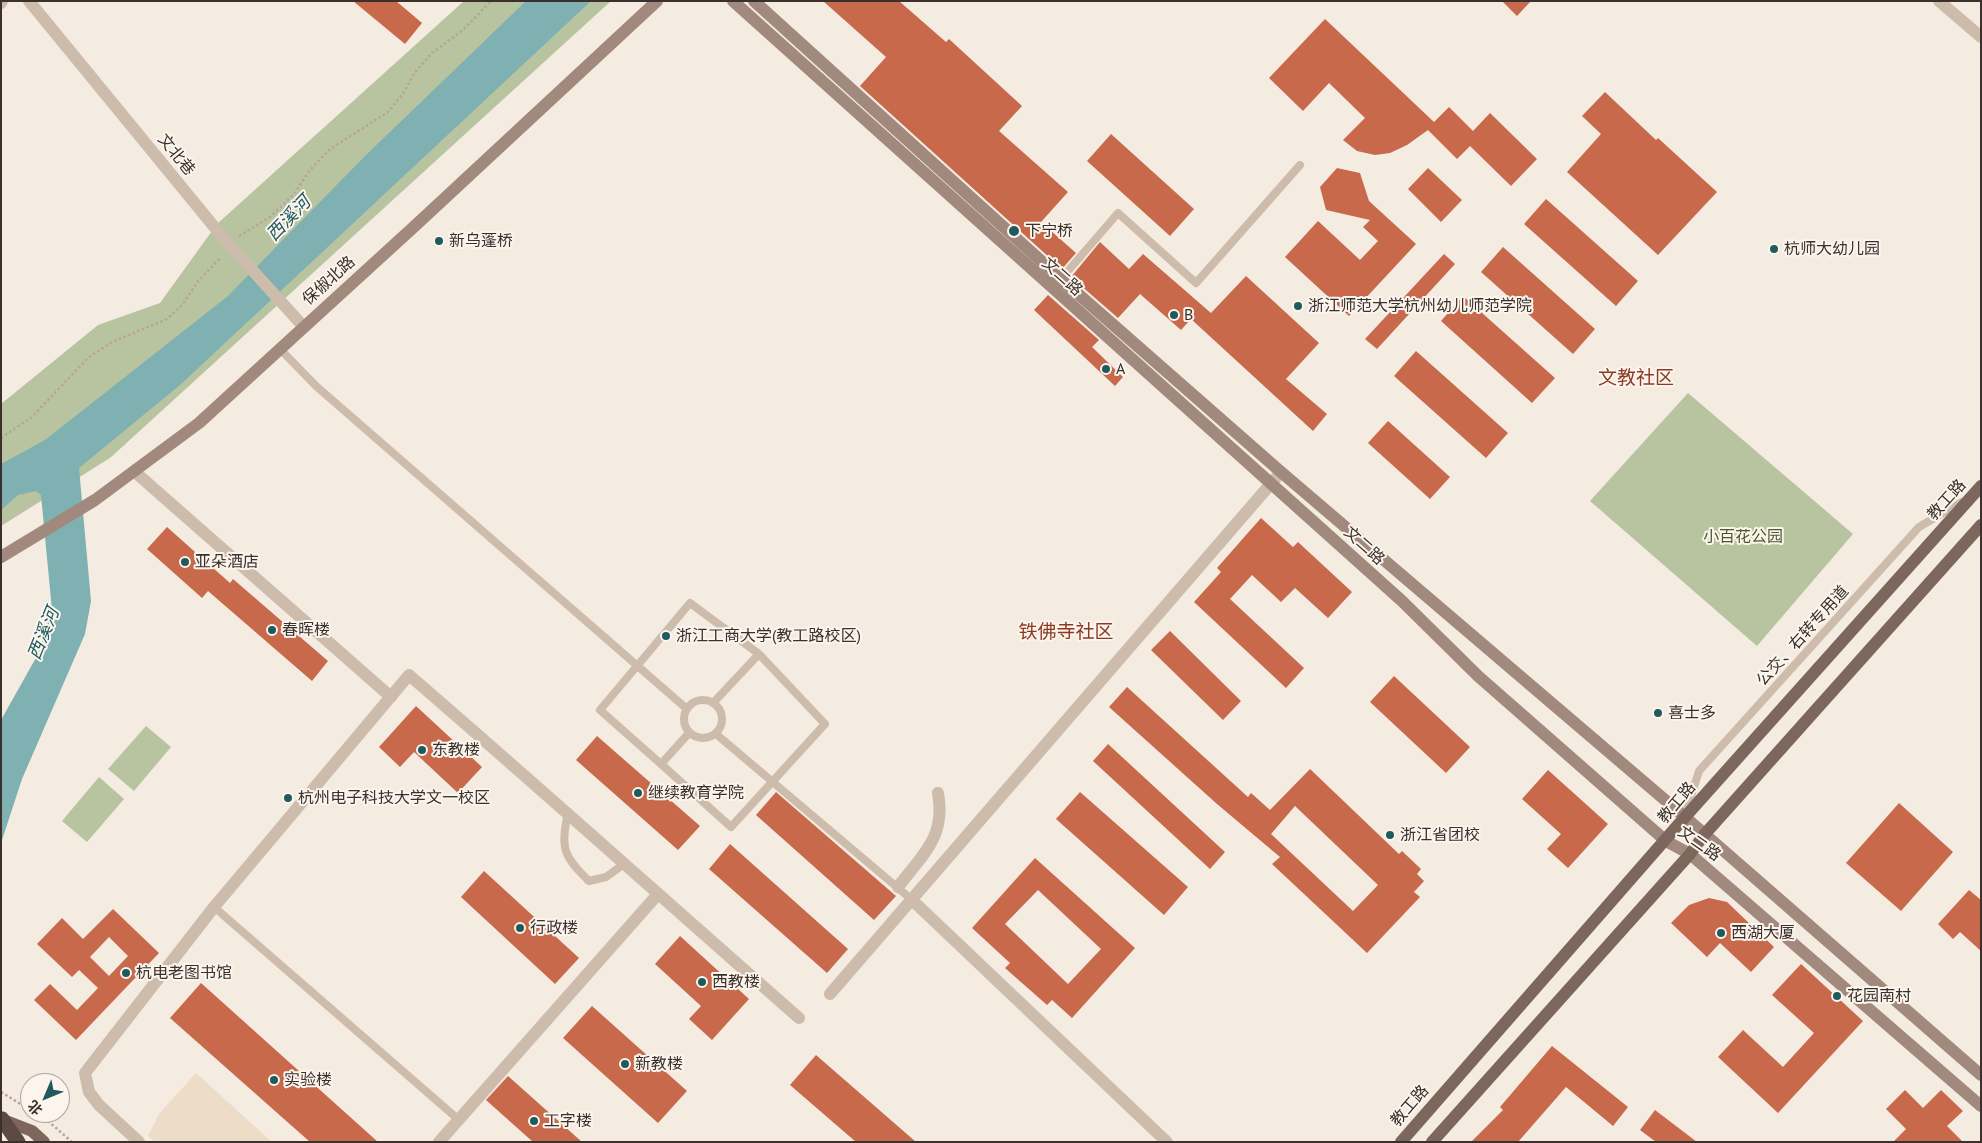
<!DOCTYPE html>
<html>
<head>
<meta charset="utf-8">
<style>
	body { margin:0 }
	#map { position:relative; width:1982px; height:1143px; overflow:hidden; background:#f4ebe1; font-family:"PT Sans","Noto Sans SC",sans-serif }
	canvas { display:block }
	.frame { position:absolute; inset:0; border:2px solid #3b302b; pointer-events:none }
	.north { position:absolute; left:20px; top:1073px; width:50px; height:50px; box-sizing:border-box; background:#fbf5ee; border:1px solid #aea6a0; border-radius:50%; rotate:225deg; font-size:14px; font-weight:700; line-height:20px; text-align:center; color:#3b302b }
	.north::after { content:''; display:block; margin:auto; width:18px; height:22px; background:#1f5a5e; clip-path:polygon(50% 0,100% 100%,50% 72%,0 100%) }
</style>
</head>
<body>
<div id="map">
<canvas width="1982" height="1143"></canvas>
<div class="frame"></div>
<div class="north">北</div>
</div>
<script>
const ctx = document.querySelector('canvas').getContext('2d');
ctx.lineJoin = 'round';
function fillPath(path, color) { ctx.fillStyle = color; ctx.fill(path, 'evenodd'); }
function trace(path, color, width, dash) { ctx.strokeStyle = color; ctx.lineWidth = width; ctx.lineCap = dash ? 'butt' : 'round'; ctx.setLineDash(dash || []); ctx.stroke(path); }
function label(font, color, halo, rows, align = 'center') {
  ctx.font = font + ' "PT Sans","Noto Sans SC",sans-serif'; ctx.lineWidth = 4; ctx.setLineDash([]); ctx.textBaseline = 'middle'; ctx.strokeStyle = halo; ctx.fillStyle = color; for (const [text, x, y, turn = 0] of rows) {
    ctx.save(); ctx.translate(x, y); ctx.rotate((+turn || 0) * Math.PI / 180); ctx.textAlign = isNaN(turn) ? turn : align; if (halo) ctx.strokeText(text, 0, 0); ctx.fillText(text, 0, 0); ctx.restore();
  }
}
fillPath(new Path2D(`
	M464,1h147l-501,457 -109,68v-122l97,-79 62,-22 57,-79z
	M1688,393l165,141 -96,112 -167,-145z
	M146,726l25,21 -37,44 -26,-22z
	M99,777l25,22 -37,43 -25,-21z`), '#b8c4a0');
fillPath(new Path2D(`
	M196,1073l76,69h-117l-7,-6 11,-22z`), '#ecdcc8');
fillPath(new Path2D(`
	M526,1h65l-411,384 -101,83 12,133 -6,33 -63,145 -21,64v-123l36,-64 15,-46 -11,-115 -5,-4 -18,4 -17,15v-46l44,-24 183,-144 137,-140z`), '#7fb0b2');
fillPath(new Path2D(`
	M353,1h43l26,22 -17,21z
	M823,1h76l47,41 3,-3 73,67 -23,25 69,61 -27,30 35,31 -14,16 -202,-183 26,-29z
	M1502,1h29l-14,15z
	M1325,19l109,103 15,-15 24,24 17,-18 47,46 -26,27 -41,-40 -13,13 -29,-29 -21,15 -17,8 -15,2 -18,-4 -14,-11 22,-22 -36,-35 -26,28 -34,-33z
	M1605,92l51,48 2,-2 59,54 -59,63 -91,-83 34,-38 -19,-18z
	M1111,134l83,75 -24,27 -83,-75z
	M1337,168l23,5 9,28 47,43 -67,72 -64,-59 33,-36 42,39 18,-19 -15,-14 7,-7 -44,-10 -6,-23z
	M1428,168l34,32 -21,22 -33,-33z
	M1546,199l92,82 -22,25 -92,-82z
	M1100,242l29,27 14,-15 68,59 35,-37 73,67 -33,36 41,35 -14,17 -122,-112 -10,11 -41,-36 -22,24 -47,-41z
	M1503,247l92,82 -22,25 -92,-82z
	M1444,254l11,10 -78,85 -12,-10z
	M1048,295l51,45 -7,7 31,30 -8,9 -81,-76z
	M1463,296l92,82 -23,25 -91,-82z
	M1416,351l92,82 -22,25 -92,-82z
	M1388,421l62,56 -20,22 -62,-56z
	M1261,518l32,29 5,-5 54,50 -24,26 -33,-30 -14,14 -29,-27 -22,24 74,69 -18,20 -92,-86 27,-30 -4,-4z
	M167,527l63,56 3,-4 95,82 -16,20 -104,-90 -6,7 -55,-49z
	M1170,631l71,70 -18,19 -72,-70z
	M1394,676l76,71 -24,26 -76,-71z
	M1127,687l121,110 3,-4 19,17 40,-41 89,85 3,-3 19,18 -4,5 7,7 -10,11 6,5 -53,56 -95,-89 8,-7 -63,-53 -108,-97zM1295,806l83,79 -25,26 -82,-77z
	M416,706l66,61 -24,26 -44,-41 -14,15 -21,-20z
	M597,736l103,90 -22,24 -102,-90z
	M1108,744l117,108 -15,17 -117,-108z
	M1548,770l60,54 -40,44 -21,-19 14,-15 -39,-35z
	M776,792l120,104 -22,24 -118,-105z
	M1080,792l108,95 -24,28 -108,-96z
	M1899,803l54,49 -52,59 -55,-48z
	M730,844l118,105 -21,24 -118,-104z
	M1035,858l100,90 -63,70 -20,-18 -5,5 -42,-37 5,-5 -38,-35zM1038,890l63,59 -33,35 -63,-60z
	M484,871l95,87 -24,26 -94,-87z
	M1969,890l12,10v51l-21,-19 -7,7 -15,-15z
	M1709,898l18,4 47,45 -23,25 -31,-29 -13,14 -36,-34 18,-18z
	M113,909l46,44 -83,87 -42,-40 16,-16 27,26 21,-22 -19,-18 -7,7 -35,-33 25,-26 21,21zM109,937l19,19 -19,20 -19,-19z
	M680,936l69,63 -37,41 -23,-21 12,-13 -46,-42z
	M1801,964l62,57 -85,92 -60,-56 25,-27 40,37 31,-34 -42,-38z
	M201,983l177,159h-68l-140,-124z
	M592,1006l95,85 -29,32 -95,-85z
	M1552,1046l76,61 -15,19 -47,-39 -48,55h-47l32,-32 -3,-3z
	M816,1055l100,87h-60l-66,-57z
	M508,1076l74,66h-49l-47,-42z
	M1905,1090l18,18 18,-18 22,21 -16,15 16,16h-70l13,-13 -20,-20z
	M1655,1110l42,32h-41l-16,-12z`), '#c8694b');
trace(new Path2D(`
	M239,236l31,-19 24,-23 16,-24 20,-21 58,-37 15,-18 12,-22 17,-19 32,-24 27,-28
	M1,438l31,-21 56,-59 24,-16 55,-23 16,-15 15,-23 23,-24
	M1,1092l29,18
	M35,1113l13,8 24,21`), '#b9a596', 2.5, [2.5, 2.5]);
trace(new Path2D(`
	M1061,279l57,-66 78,70 104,-118
	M279,348l37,38 371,323
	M684 719a19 19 0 1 1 38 0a19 19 0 1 1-38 0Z
	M689,733l-28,31 70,63 94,-103 -66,-70
	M716,734l195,165
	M661,764l-61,-54 90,-107 69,51 -46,49
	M568,812c-7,36 -6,43 21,69l17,-4 18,-13
	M1686,812l13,-41 220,-244 43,-25
	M214,907l245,213`), '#cdbbac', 8);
trace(new Path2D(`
	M29,1l196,239 78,86
	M1939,1l42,36
	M1,3l1,-2
	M135,472l256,225
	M898,887c25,-33 48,-50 40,-94
	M911,899l256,243
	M830,994l451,-522
	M139,1142l-40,-37 -10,-13 -4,-19 129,-166 195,-232c131,113 260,229 390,343
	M439,1142l219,-248`), '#cdbbac', 12);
trace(new Path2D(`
	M733,1l669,600 76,75 188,165 24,13 291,252
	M754,1l307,278 220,193 404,345 296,258
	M1,557l94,-57 104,-77 218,-199 240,-223`), '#a18a7d', 12);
trace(new Path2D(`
	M1,1119l31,12 12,11
	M1401,1142l284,-325 296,-331
	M1432,1142l258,-288 14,-19 277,-310`), '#7d675c', 12);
trace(new Path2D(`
	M2,1119l16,23`), '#5c4a42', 15);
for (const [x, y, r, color] of [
	[1014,231,6,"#1f5a5e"],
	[439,241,5,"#1f5a5e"],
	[1774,249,5,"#1f5a5e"],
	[1298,306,5,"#1f5a5e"],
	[1174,315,5,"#1f5a5e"],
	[1106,369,5,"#1f5a5e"],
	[185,562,5,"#1f5a5e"],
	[272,630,5,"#1f5a5e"],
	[666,636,5,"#1f5a5e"],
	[1658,713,5,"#1f5a5e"],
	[422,750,5,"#1f5a5e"],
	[638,793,5,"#1f5a5e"],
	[288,798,5,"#1f5a5e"],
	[1390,835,5,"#1f5a5e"],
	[520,928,5,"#1f5a5e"],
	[1721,933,5,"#1f5a5e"],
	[126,973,5,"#1f5a5e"],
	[702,982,5,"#1f5a5e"],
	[1837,996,5,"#1f5a5e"],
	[625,1064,5,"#1f5a5e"],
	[274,1080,5,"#1f5a5e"],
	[534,1121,5,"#1f5a5e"]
]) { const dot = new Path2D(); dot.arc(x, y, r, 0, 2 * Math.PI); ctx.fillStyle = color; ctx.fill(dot); trace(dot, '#fbf5ee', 2); }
label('16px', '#3b302b', '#fbf5ee', [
	["文北巷",176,155,51],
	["文二路",1062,277,42],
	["保俶北路",329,281,-42],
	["教工路",1947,500,-48],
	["文二路",1364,546,42],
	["公交、右转专用道",1803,636,-48],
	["教工路",1677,803,-50],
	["文二路",1699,844,35],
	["教工路",1410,1106,-49]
]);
label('16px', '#3b302b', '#fbf5ee', [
	["下宁桥",1025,231],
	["新乌蓬桥",449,241],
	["杭师大幼儿园",1784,249],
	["浙江师范大学杭州幼儿师范学院",1308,306],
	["B",1184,315],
	["A",1116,369],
	["亚朵酒店",195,562],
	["春晖楼",282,630],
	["浙江工商大学(教工路校区)",676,636],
	["喜士多",1668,713],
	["东教楼",432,750],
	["继续教育学院",648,793],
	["杭州电子科技大学文一校区",298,798],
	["浙江省团校",1400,835],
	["行政楼",530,928],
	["西湖大厦",1731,933],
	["杭电老图书馆",136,973],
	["西教楼",712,982],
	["花园南村",1847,996],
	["新教楼",635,1064],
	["实验楼",284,1080],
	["工字楼",544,1121]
], 'left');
label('16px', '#4a5a2e', '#fbf5ee', [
	["小百花公园",1743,537]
]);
label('italic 18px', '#1f5a5e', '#fbf5ee', [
	["西溪河",289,219,-46],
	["西溪河",44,634,-68]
]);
label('19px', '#8c3b22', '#fbf5ee', [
	["文教社区",1636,379],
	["铁佛寺社区",1066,633]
]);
</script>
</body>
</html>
